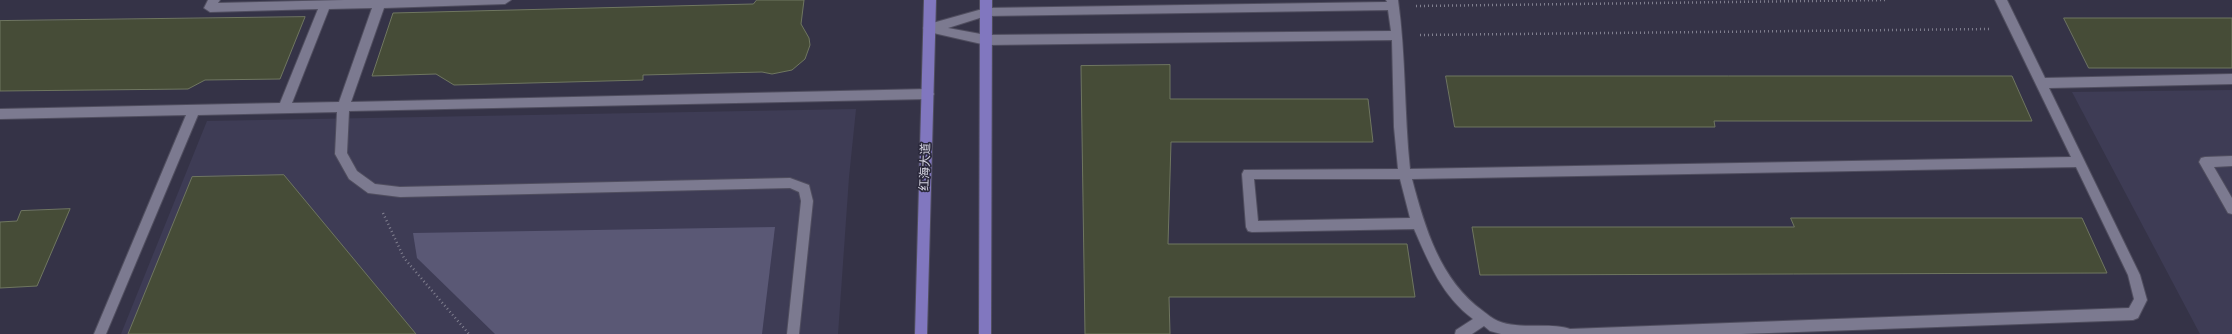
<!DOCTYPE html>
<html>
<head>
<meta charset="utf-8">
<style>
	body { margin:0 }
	canvas { display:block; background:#353347 }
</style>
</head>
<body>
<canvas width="2232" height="334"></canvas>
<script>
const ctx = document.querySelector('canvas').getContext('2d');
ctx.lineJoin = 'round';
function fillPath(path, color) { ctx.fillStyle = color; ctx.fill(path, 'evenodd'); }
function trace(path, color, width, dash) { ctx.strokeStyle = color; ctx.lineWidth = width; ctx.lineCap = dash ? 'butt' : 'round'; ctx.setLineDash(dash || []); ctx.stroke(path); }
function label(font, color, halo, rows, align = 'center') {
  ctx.font = font + ' "Nunito Sans","Noto Sans SC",sans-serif'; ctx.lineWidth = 3.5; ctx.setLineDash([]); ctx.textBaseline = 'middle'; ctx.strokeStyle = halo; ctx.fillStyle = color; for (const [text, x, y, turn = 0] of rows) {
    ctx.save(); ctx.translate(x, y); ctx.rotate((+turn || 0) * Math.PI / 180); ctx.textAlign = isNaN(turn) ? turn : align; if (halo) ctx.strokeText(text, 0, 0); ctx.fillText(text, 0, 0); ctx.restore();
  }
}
fillPath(new Path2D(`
	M2232,90v244h-32l-128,-242z
	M856,109l-7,68 -11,157h-717l86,-213z`), '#3e3c55');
fillPath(new Path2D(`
	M775,227l-13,107h-267l-78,-76 -4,-25z`), '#5a5875');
const building = new Path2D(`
	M757,0h47l-3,24 8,14 1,7 -5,14 -13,11 -20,4 -10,-2 -119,3v5l-189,5 -18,-11 -64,2 21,-63 360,-9z
	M305,17l-25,62 -75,1 -17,9 -188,2v-70z
	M2064,18h168v50h-143z
	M1170,65v34h198l5,43h-202l-3,102h239l8,53h-246l1,37h-85l-4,-268z
	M1446,76h566l20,45h-318l1,6h-260z
	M284,175l132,159h-288l64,-157z
	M70,209l-33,77 -37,2v-66l17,-1 4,-10z
	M1791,218h291l25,55 -627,2 -8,-48h322z`);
fillPath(building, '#464c37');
trace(building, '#6f7660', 1);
const minor = new Path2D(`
	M208,0h12l-2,3 126,-3h167l-6,4 -121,4 -33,94 577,-13 4,2 2,3 -2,3 -4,2 -579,12 -2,42 10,18 18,13 25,3 390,-9 19,7 4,16 -14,133h-12l14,-133 -2,-9 -9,-4 -390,9 -32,-4 -19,-14 -14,-25 2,-42 -139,3 -92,219h-12l92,-219 -186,4v-10l280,-6 38,-94 -108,3 -6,-4zM372,8l-33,94 -47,1 37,-94z
	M1386,0h12c8,55 6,113 12,169l661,-12 -76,-157h12l38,78 187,-4v10l-183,4 91,187 7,25 -9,18 -5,2 -392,14h-240l-11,-3 -6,-5 -12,8h-17l1,-4 17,-11c-31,-23 -44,-56 -59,-90l-162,3 -4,-1 -2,-4 -4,-53 2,-4 154,-1 -4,-42 -2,-87 -406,5 -57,-13 -6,-4 6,-4 57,-16 401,-6zM1388,10l3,21 -405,4 -38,-7 38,-12zM2076,167l52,108 6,24 -5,9 -559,21c-18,-7 -51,1 -72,-8 -5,-2 -11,-7 -15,-10 -43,-31 -58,-83 -71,-132zM1254,179h146l10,39 -152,3z
	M2232,156v10l-18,1 18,31v16l-4,-1 -29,-51 2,-4 4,-1z`);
const major = new Path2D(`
	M924,0h12l-9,334h-12z
	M980,0h12l-1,334h-12z`);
trace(minor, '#504e5f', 2);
trace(major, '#504e5f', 2);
trace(new Path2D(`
	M1416,6l472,-6
	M1420,35l569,-6
	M383,213l21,45 65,76`), '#807f8f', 2.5, [1, 3]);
fillPath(minor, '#7c7a90');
fillPath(major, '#8177bf');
label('12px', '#d2d1de', '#2b293c', [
	["红海大道",926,167,-88]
]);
</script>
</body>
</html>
